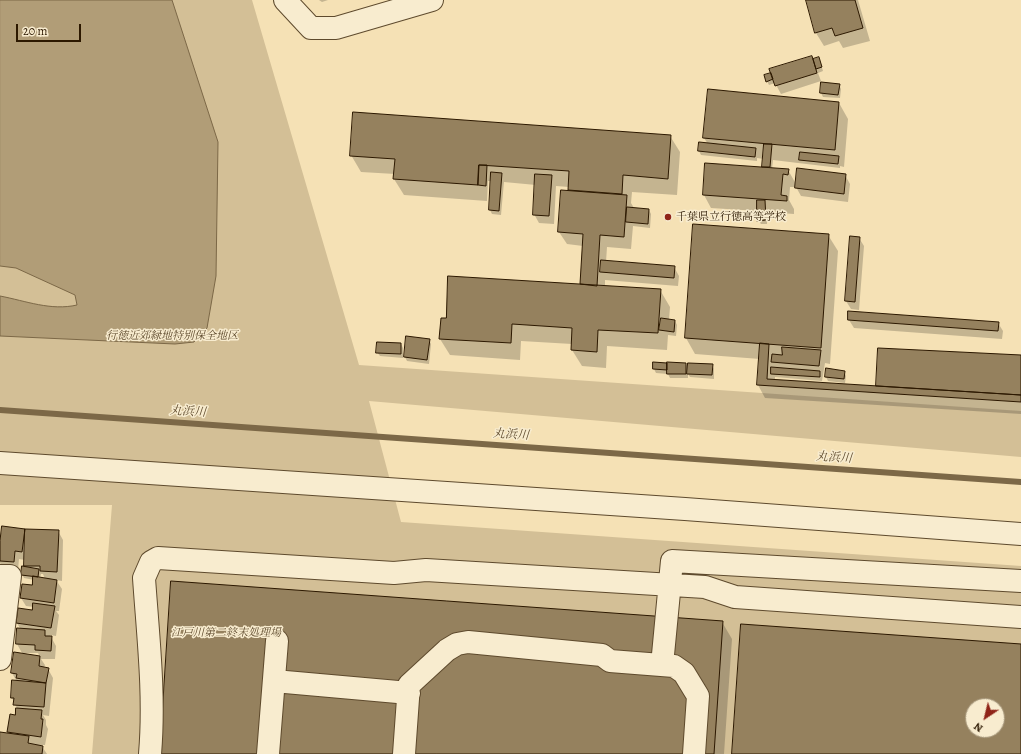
<!DOCTYPE html>
<html>
<head>
<meta charset="utf-8">
<style>
	body { margin:0 }
	#map { position:relative; width:1021px; height:754px; overflow:hidden; background:#f5e1b5; font-family:Alegreya,serif }
	canvas { display:block }
	.north { position:absolute; left:965px; top:698px; width:40px; height:40px; box-sizing:border-box; background:#f8eccf; border:1px solid #a6977c; border-radius:50%; rotate:215deg; font-size:11px; font-weight:700; line-height:16px; text-align:center; color:#2c1800 }
	.north::after { content:''; display:block; margin:auto; width:14px; height:18px; background:#8f2418; clip-path:polygon(50% 0,100% 100%,50% 72%,0 100%) }
	.scale { position:absolute; left:16px; top:24px; width:65px; height:18px; box-sizing:border-box; border:2px solid #2c1800; border-top:0; padding-left:5px; font-size:12px; line-height:14px; white-space:nowrap; color:#2c1800; -webkit-text-stroke:3px #f8eccf; paint-order:stroke }
</style>
</head>
<body>
<div id="map">
<canvas width="1021" height="754"></canvas>
<div class="north">N</div>
<div class="scale">20 m</div>
</div>
<script>
const ctx = document.querySelector('canvas').getContext('2d');
ctx.lineJoin = 'round';
function fillPath(path, color) { ctx.fillStyle = color; ctx.fill(path, 'evenodd'); }
function trace(path, color, width, dash) { ctx.strokeStyle = color; ctx.lineWidth = width; ctx.lineCap = dash ? 'butt' : 'round'; ctx.setLineDash(dash || []); ctx.stroke(path); }
function label(font, color, halo, rows, align = 'center') {
  ctx.font = font + ' Alegreya,"Noto Serif JP",serif'; ctx.lineWidth = 3; ctx.setLineDash([]); ctx.textBaseline = 'middle'; ctx.strokeStyle = halo; ctx.fillStyle = color; for (const [text, x, y, turn = 0] of rows) {
    ctx.save(); ctx.translate(x, y); ctx.rotate((+turn || 0) * Math.PI / 180); ctx.textAlign = isNaN(turn) ? turn : align; if (halo) ctx.strokeText(text, 0, 0); ctx.fillText(text, 0, 0); ctx.restore();
  }
}
fillPath(new Path2D(`
	M0,0h252l107,365 662,46v46l-652,-56 32,121 620,44v188h-929l20,-249h-112zM973,706h24v24h-24z`), '#d3bf96');
const water = new Path2D(`
	M0,0h172l46,142 -2,134 -9,52 -13,14 -19,2 -175,-8v-40c26,5 51,15 77,9l-2,-10 -59,-27 -16,-2z`);
fillPath(water, '#b19d77');
trace(water, '#7c6847', 1);
fillPath(new Path2D(`
	M319,0h9l-6,2z
	M807,0h51l12,41 -27,7 -4,-7 -15,5 -8,-13z
	M819,58l4,13 -5,2 3,8 -40,13 -6,-11 -6,2 -2,-4z
	M839,85l2,4 -1,9 -17,-1 -2,-4z
	M839,103l9,16 -4,48 -4,-1v2l-67,-8 -1,9 16,1 8,14 49,-9 5,9 -2,18 -47,-6 -5,-9h-6l-1,13 5,9v5l-27,-2v12h-6l-3,-4v-9l-47,-3 -7,-13 60,-27v-9l-7,-1v3l-56,-6 -2,-4 9,-7 -4,-6z
	M670,136l10,16 -3,43 -45,-3 -1,11 3,5 15,2 2,4 -1,14 -17,-2 -2,23 -24,-2 -1,15 68,5 5,9 -1,10 -73,-6v7l55,3 10,17 -1,13 6,1 2,4 -1,11 -8,-1 -1,15 -60,-4 -1,22 -24,-2 -10,-16v-6l-51,-3 -1,19 -70,-5 -10,-16 142,-54 1,-39 -16,-2 -8,-12 10,-45 -13,-1 -2,38 -15,-1 -5,-9 2,-29 -32,-3 -3,33 -9,-1 -2,-4 2,-29h-4l-1,20 -83,-6 -10,-16 1,-5 -34,-2 -10,-17z
	M828,235l10,16 -8,113 -5,-1 -3,18 -47,-4v3l102,7 144,-31v58l-256,-16 -7,-13 2,-26 -65,-5 -9,-16z
	M859,238l5,8 -5,64 -8,-1 -5,-8z
	M849,320l149,3 5,8 -1,8 -148,-11z
	M429,340l2,4 -2,20 -22,-3 -2,-4z
	M401,344l2,4v10l-23,-2 -3,-4z
	M654,363l32,1 2,4 24,-3 2,4v10l-24,-2 -2,-3v4h-18l-2,-4 -12,-1 -2,-4z
	M844,372l2,4 -1,7 -17,-2 -2,-4z
	M3,527l22,3 33,1 5,9 -1,41 -6,-1 6,9 -3,22h-3l3,4 -3,21 -6,-1 6,11 -1,13h-14l4,6 -1,3 4,1 5,9 -4,38 -6,-1 3,5v5l2,4 -3,16h-4l6,9h-47v-11l8,-9 3,-18h5l1,-8 -5,-10 5,-16 -5,-9 3,-19 25,3 -2,-4h-16l-5,-9 4,-14 -4,-7 16,-12 1,-4 -8,-1 -5,-8 12,-12 1,-6 -10,-2 -2,-4 5,-6 -2,-3v-5l-6,-1 -1,11 -14,-1 -4,-6v-24l1,2zM41,574h2l2,5 -5,-1z
	M722,622l10,17 -8,115h-563z`), '#0003');
trace(new Path2D(`
	M0,410l1021,72`), '#7c6847', 6);
const building = new Path2D(`
	M806,0h49l8,28 -28,8 -3,-8 -17,5z
	M812,56l5,17 -42,13 -6,-17z
	M819,57l3,10 -6,2 -3,-10z
	M771,73l2,6 -7,3 -2,-7z
	M821,82l19,2 -2,11 -18,-2z
	M708,89l131,13 -4,48 -132,-12z
	M353,112l318,23 -3,44 -45,-4 -1,19 -54,-4 1,-19 -90,-6 -1,20 -85,-6 2,-20 -45,-3z
	M699,142l57,6 -1,9 -57,-6z
	M764,144h8l-2,23h-8z
	M800,152l39,4 -1,8 -39,-4z
	M705,163l84,6 -1,6 -5,-1 -2,21 6,1v5l-84,-6z
	M479,165h8l-1,21 -8,-1z
	M797,168l49,6 -2,20 -49,-6z
	M491,172l11,1 -3,38 -10,-1z
	M535,174l17,1 -3,41 -16,-1z
	M561,190l66,5 -3,42 -24,-2 -3,51 -17,-2 3,-50 -25,-2z
	M757,200h8l1,20 -9,1z
	M627,207l22,2 -1,15 -22,-2z
	M693,224l136,10 -8,114 -136,-10z
	M850,236l10,1 -5,65 -10,-1z
	M601,260l74,6 -1,12 -74,-6z
	M448,276l213,13 -3,44 -60,-3 -1,22 -26,-2 1,-22 -60,-4 -1,19 -72,-4 2,-21h5z
	M848,311l151,11 -1,9 -150,-11z
	M661,318l14,2 -1,12 -15,-2z
	M406,336l24,3 -3,21 -23,-3z
	M377,342l24,1v11l-25,-1z
	M760,343l9,1 -2,35 254,16v7l-264,-17z
	M782,347l39,3 -2,16 -48,-4 1,-8 10,1z
	M878,348l143,7v40l-145,-9z
	M653,362l14,1v7l-14,-1z
	M667,362l19,1v11h-19z
	M688,363l25,1 -1,11 -25,-1z
	M771,367l49,4v6l-49,-3z
	M826,368l19,3 -1,8 -19,-2z
	M2,526l23,3 -3,23 -7,-1 -1,11 -14,-1v-20z
	M25,529l34,1 -2,42 -17,-1v-5h-16z
	M22,566l17,3 -1,8 -17,-2z
	M33,576l24,4 -3,23 -34,-5 2,-14 10,1z
	M171,581l552,40 -9,133h-554z
	M33,603l22,3 -4,22 -35,-5 2,-15 14,2z
	M741,624l280,20v110h-289zM973,706h24v24h-24z
	M17,628l28,2v6h7l-1,15 -16,-1v-5l-19,-1z
	M14,652l26,4 -1,10 10,2 -3,15 -30,-5 1,-4 -6,-1z
	M12,680l34,3 -2,24 -31,-2 1,-7h-3z
	M16,708l26,2 -1,9h2l-2,18 -34,-5 3,-18 5,1z
	M0,732l29,4 -1,7 15,3 -1,8h-42z`);
fillPath(building, '#95815e');
trace(building, '#2c1800', 1);
const minor = new Path2D(`
	M285,0l26,28h25l96,-28
	M0,463l685,46 336,25
	M0,576h10l-10,83
	M662,665l10,-104 349,20
	M274,681l135,12
	M150,754c5,-59 -2,-118 -6,-176l7,-16 7,-4 236,15 32,-3 279,17 30,10 286,20
	M268,754l9,-113
	M404,754l5,-69 38,-35 10,-6 11,-2 134,13 8,6 64,5 10,7 14,23 -4,58`);
trace(minor, '#5e4a2d', 24);
trace(minor, '#f8eccf', 22);
for (const [x, y, r, color] of [
	[668,217,4,"#8f2418"]
]) { const dot = new Path2D(); dot.arc(x, y, r, 0, 2 * Math.PI); ctx.fillStyle = color; ctx.fill(dot); trace(dot, '#f8eccf', 1.5); }
label('11px', '#2c1800', '#f8eccf', [
	["千葉県立行徳高等学校",676,217]
], 'left');
label('italic 11px', '#5e4a2d', '#f8eccf', [
	["行徳近郊緑地特別保全地区",172,336],
	["江戸川第二終末処理場",226,633]
]);
label('italic 12px', '#614d30', '#f8eccf', [
	["丸浜川",188,412,4],
	["丸浜川",511,435,4],
	["丸浜川",834,458,4]
]);
</script>
</body>
</html>
